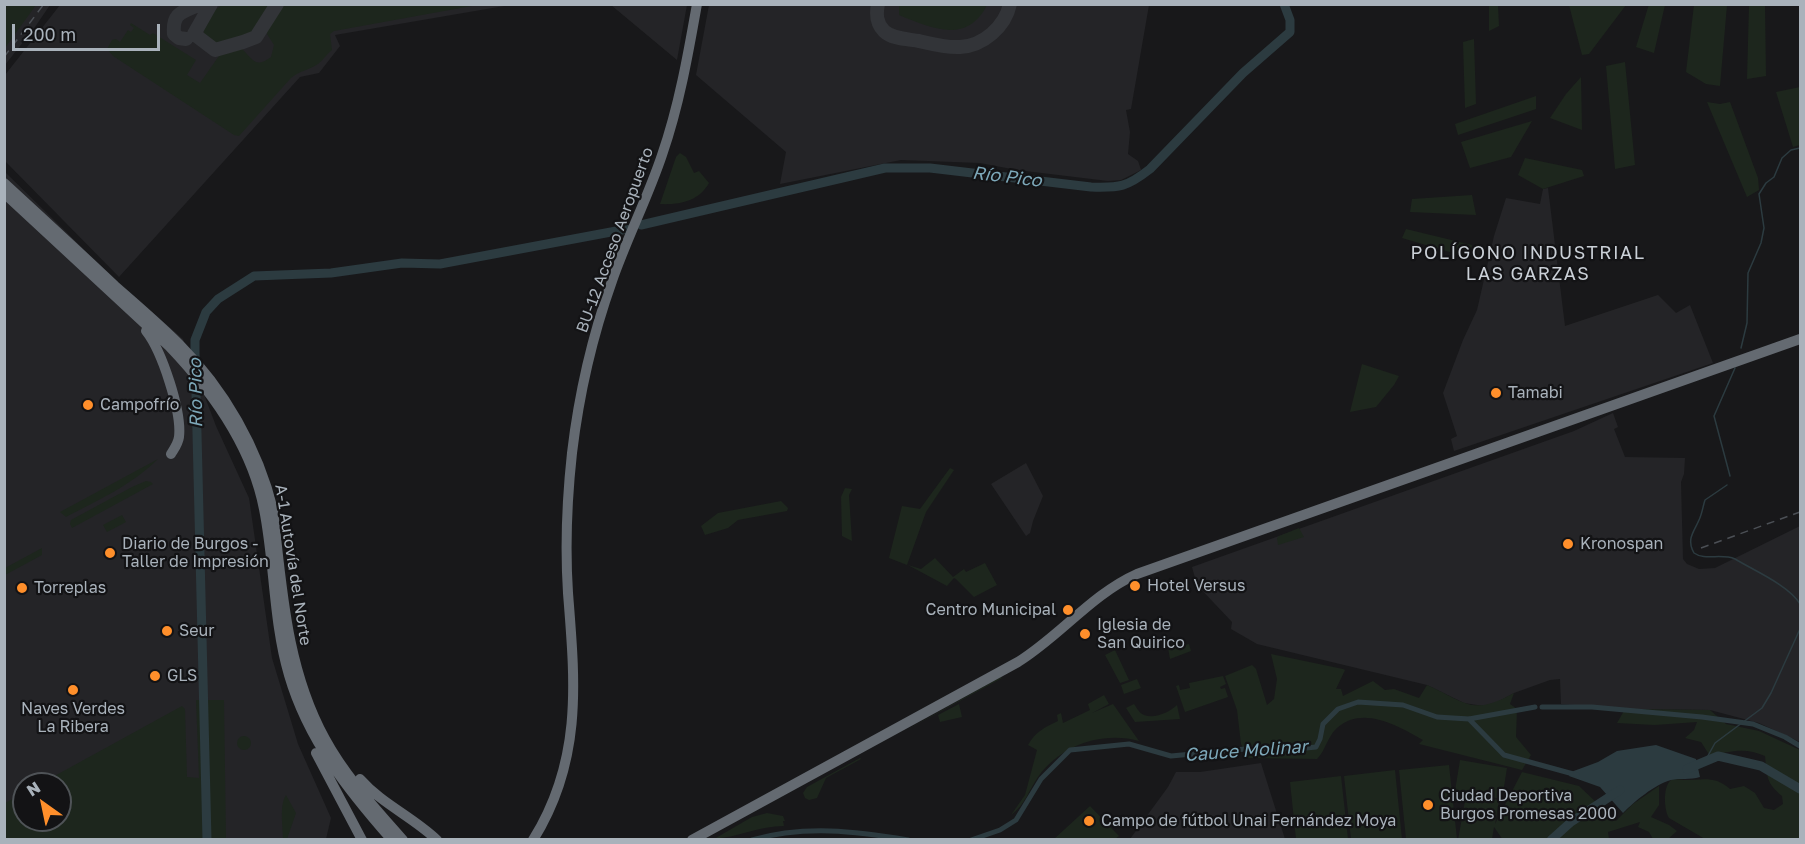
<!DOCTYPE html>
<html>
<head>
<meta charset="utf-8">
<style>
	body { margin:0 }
	#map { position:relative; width:1805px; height:844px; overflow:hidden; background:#18181a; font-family:"Golos Text",sans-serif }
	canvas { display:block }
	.frame { position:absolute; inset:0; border:6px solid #a9b2bb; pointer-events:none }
	.north { position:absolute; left:12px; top:772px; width:60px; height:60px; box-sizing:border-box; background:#131315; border:2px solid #4f5357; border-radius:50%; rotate:327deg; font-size:16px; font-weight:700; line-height:24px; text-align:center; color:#a9b2bb }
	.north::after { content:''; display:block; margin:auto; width:21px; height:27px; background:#ff8f2b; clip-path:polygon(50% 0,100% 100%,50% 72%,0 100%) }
	.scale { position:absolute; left:12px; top:24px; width:148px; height:27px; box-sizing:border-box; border:3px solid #a9b2bb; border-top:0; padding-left:8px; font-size:18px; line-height:21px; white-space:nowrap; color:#a9b2bb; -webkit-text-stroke:4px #131315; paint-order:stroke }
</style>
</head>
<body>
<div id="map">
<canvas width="1805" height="844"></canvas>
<div class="frame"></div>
<div class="north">N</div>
<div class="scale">200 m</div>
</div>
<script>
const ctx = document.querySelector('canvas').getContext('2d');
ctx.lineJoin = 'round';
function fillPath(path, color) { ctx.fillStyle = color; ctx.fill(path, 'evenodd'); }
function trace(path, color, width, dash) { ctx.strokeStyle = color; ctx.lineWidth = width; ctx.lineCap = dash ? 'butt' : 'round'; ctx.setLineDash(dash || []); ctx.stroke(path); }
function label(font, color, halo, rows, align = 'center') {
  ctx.font = font + ' "Golos Text",sans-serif'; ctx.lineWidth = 4.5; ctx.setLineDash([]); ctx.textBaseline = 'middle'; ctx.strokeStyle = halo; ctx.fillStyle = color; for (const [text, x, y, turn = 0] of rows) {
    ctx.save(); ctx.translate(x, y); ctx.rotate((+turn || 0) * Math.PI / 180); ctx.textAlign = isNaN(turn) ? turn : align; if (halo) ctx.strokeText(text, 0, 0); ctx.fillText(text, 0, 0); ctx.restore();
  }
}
fillPath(new Path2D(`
	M5,5h45l-15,22 -30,38z
	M60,5h450l-175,30 5,11 -21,27 -19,4 -181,200 -114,-116v-86z
	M611,5h76l-10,55z
	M709,5h440l-18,104 -5,1 4,22 -2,22 10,7 3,9 -20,10 -13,1 -91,-11 -37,-7 -79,-3 -121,24 6,-32 -90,-77z
	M4,171l109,107 70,61 33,87 33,72 23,160 26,86 33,74 -5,21h-321zM24,784h36v36h-36z
	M1548,188l17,138 93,-31 18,18 14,-8 23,58 -259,88 -3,-12 6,-3 -14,-43 20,-53 14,-30 17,-74 12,-38 34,6 3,-15z
	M1613,413l5,14 -4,2 11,28 60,1 -1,16 -3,8 2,77 4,5 12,5 16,-1 85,-42v216l-41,-19 -49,-13 -85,-1 -64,-5 -1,-25 -10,1 -36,13 -18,10 -13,3 -19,-3 -37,-18 -170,-41 -26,-15 1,-7 -35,-37 -5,-18 382,-136z
	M1026,463l17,33 -10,25 -3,12 -4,3 -35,-52z
	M1261,763l24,76h-155l38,-52 8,-15h24z`), '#242427');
fillPath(new Path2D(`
	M5,4l31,1 -31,43 -1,-43z
	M1649,4l16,1 -11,48 -18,-6z
	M222,5v-1l50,1 -20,29 -35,10 -12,-7 -2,-8 12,-19z
	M282,5v-1l195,1 -143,26 -4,3 2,16c-5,4 -9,10 -14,14 -9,6 -19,7 -27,14l-52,58 -5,-1 -121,-79 -6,-7 5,-9 4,-1 4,3 8,-12 3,2 3,-4 -4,-3 1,-2 19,12 3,-2 43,27 -9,15 13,8 21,-30 21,-4c11,10 13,20 29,8l3,-12 -7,-11v-4z
	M899,5v-1l88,1c-20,40 -56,23 -88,10z
	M1489,5h9l1,21 -10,5z
	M1569,5v-1l57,1 -37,49 -7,1z
	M1694,5h33l-7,81 -14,-2 -20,-12z
	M1749,5h16l1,71 -19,3z
	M1474,39l2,65 -11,4 -2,-66z
	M1625,62l10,103 -20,4 -9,-103z
	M1581,77l1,53 -32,-12 16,-24z
	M1800,87v58l-7,2 -17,-55z
	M1536,96v13l-78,26 -3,-11z
	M1707,102l13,2 10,-2 28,76 1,12 -12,7z
	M1532,121l-21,36 -41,11 -9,-26z
	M680,153l6,4 8,16 5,-2 10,12c-10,18 -29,22 -49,21l16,-47z
	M1525,158l57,12 2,6 -41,13 -25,-14z
	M1472,195l4,20 -66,-3 2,-13z
	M1406,229l66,16 -2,13 -68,-20z
	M1362,364l37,12 -5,9 -18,22 -26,5z
	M158,459c-26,26 -60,41 -92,58l-6,-5z
	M950,468l4,2 -28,42 -19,53 -18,-7 13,-52 18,3z
	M146,481l5,1 2,2 -81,44 -2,-4 1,-4 61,-33z
	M845,488l7,1 -3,6 3,46 -10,-5 -1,-39z
	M781,501l7,7 -1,3 -49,9 -10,8 -23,7 -4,-9 17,-13z
	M122,515l4,7 -19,10 -4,-7z
	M1299,528l5,9 -26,8 -1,-7 2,-2z
	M42,548v7l-37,20v-7z
	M935,558l18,19 11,-8 2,3 19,-9 12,22 -23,12 -18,-18 -2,-1 -7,8 -39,-21 13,4z
	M1189,644l2,7 -21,8 -2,-11z
	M1115,650l14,30 -9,3 -15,-28z
	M1271,654l72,15 2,1 -9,19h5l2,7 30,-15 12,9 9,-1 25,9 8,-13c40,18 45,31 87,8l-4,11 7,5 -1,28 15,18 -9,15 -103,-26 4,-4c-25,-14 -60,-35 -86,-12 -10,9 -11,22 -20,31l-69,-1 -7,-14 -4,-34 -12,-34 27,-11 4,4 11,36 7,-6 3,-20z
	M1223,676l3,8 -6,3 1,2 4,-1 3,9 -43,15 -9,-26 3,-1 1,5 10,-2 -1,-5z
	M1001,677l1,1 -101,55z
	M1137,679l4,9 -17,6 -3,-9z
	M1104,695l5,9 -17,9 21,-9 26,37c-37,-10 -78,4 -101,36 -9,13 -13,28 -27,38l14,-20 12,-45 -9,-5c7,-13 17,-18 30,-24l-1,-6 4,-2 2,10 27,-13 -2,-6z
	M196,700h28l2,139h-221v-36l19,-10v27h36v-36h-20l142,-78 3,3 2,68 12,1z
	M959,704l3,13 -22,5 -2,-7z
	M1134,704c3,4 5,9 10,11 11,4 26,-3 33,-10l3,14 -45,3 -9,-14z
	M1625,709l85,1 16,14 33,7 41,19v89h-95l-36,-21c-5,-8 -6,-30 1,-37 3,-3 10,-1 14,-1 18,0 31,-5 46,9l14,-3 11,7 9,15 10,2 9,-6 -1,-8c-16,-13 -15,-20 -17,-40 -19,-9 -35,-5 -55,0l-9,-14 -16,-4 9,-8 3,-8 -42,3 -38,-2z
	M237 743a7 7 0 1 1 14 0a7 7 0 1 1-14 0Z
	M860,758l1,1 -35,19 -9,20 -8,2 -4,-2 -2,-5 4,-6z
	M1460,760l47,8 -5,31 -47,-8z
	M1449,765l8,74h-51l-7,-69z
	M1395,770l7,69h-51l-7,-63z
	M1522,772l57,14 37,35 17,-17 26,-18v19l-8,12 18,8 8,6 -9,8h-15l-4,-7 -11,-5 2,-5 -32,10 1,7 -106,1 -9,-13 -2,12 -34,1 8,-45 33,5 -4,24z
	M1341,776l7,63h-52l-6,-57z
	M286,795l10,18 -9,26h-4c0,-13 -4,-33 3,-44z
	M1090,806l29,30 -4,3h-61z
	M767,813l16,3 2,5h-2l1,5c-24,0 -46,11 -70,13l38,-22z`), '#1d261d');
fillPath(new Path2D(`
	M1656,745l40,14 4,18c-10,3 -20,1 -29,3 -17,5 -36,21 -48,33l-23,-26 -31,-11 2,-4 27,-10 19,-11z`), '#2c3b40');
trace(new Path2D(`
	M1741,348l6,-25 1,-50 13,-30 3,-15 -5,-34 7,-11 8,-6 8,-19 9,-8 9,-2
	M1730,476l-16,-60 21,-48
	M1727,485l-22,15c-2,6 -3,14 -6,20 -5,12 -13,19 -5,33 11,8 27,0 41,6 18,11 55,27 65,45
	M1704,763l11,-20 47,-35 9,-15 29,-64`), '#2c3b40', 1.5);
trace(new Path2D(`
	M1542,707h50l110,10 51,7 32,13 15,9
	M1469,719l35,36 73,20
	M752,840c52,-15 104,-9 156,0
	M971,840l29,-10 16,-10 25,-41 29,-29 59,-6 42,12 85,-8 40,1 20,-2 4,-8 3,-15 15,-15 20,-7 45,3 34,12 32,2 66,-12`), '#2c3b40', 5);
trace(new Path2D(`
	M641,225l244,-57h45l161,19c29,1 36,0 59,-18l93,-96 47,-41v-12l-6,-16
	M1687,769l31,-13 43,10 39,23
	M207,840l-12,-488v-12l11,-28 12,-13 36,-23 77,-3 71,-10 38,1 187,-35
	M1551,840l20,-18 49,-32`), '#2c3b40', 9);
trace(new Path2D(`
	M211,4l-17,30 21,16 28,-8 13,-5 21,-33
	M878,4c-2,10 -2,19 6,27 8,8 23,8 35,10 13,3 28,7 41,6 23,-1 45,-20 50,-43
	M186,39l-7,-1 -5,-4c-2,-22 9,-22 27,-30`), '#323438', 14);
trace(new Path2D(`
	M4,183c37,34 74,68 111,103 22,19 44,38 64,58 45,45 79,104 94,166 9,78 13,158 52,229 20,37 50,69 78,101
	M4,193l165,153c43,45 83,101 95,163 11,55 9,112 25,166 19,65 59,115 103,165
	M146,331c16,20 36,81 33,106 -1,7 -5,12 -8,17
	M316,753l46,87
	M360,779c22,25 53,38 77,61
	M533,840c50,-80 42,-158 35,-247 -3,-46 -1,-94 4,-140 7,-59 20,-116 40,-172 15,-43 36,-84 50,-126 17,-49 26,-100 35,-151
	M692,840l326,-178c42,-26 74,-68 119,-88l663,-235`), '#646a71', 10);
trace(new Path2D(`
	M4,57l40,-53
	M1701,548l99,-36`), '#4b4f55', 1.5, [8, 6]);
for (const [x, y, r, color] of [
	[1496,393,6,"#ff8f2b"],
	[88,405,6,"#ff8f2b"],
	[1568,544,6,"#ff8f2b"],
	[110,553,6,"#ff8f2b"],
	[1135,586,6,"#ff8f2b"],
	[22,588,6,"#ff8f2b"],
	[1068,610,6,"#ff8f2b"],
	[167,631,6,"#ff8f2b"],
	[1085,634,6,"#ff8f2b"],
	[155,676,6,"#ff8f2b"],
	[73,690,6,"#ff8f2b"],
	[1428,805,6,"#ff8f2b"],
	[1089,821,6,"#ff8f2b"]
]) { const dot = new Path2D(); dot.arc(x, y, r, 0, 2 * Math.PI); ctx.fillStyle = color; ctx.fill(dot); trace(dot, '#131315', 2); }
label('16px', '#a9b2bb', '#131315', [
	["BU-12 Acceso Aeropuerto",615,240,-70],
	["A-1 Autovía del Norte",293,565,81]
]);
label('16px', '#a9b2bb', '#131315', [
	["Tamabi",1508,393],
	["Campofrío",100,405],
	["Diario de Burgos -",122,544],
	["Taller de Impresión",122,562],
	["Kronospan",1580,544],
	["Hotel Versus",1147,586],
	["Torreplas",34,588],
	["Centro Municipal",1056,610,"right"],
	["Iglesia de",1097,625],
	["San Quirico",1097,643],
	["Seur",179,631],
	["GLS",167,676],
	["Naves Verdes",73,709,"center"],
	["La Ribera",73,727,"center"],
	["Ciudad Deportiva",1440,796],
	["Burgos Promesas 2000",1440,814],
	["Campo de fútbol Unai Fernández Moya",1101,821]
], 'left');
label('italic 18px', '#7da8b9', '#131315', [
	["Río Pico",1007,177,7],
	["Río Pico",196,393,-91],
	["Cauce Molinar",1246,751,-4]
]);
ctx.letterSpacing = '1.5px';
label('18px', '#cad0d7', '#131315', [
	["POLÍGONO INDUSTRIAL",1528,253],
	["LAS GARZAS",1528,274]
]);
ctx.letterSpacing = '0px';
</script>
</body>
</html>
